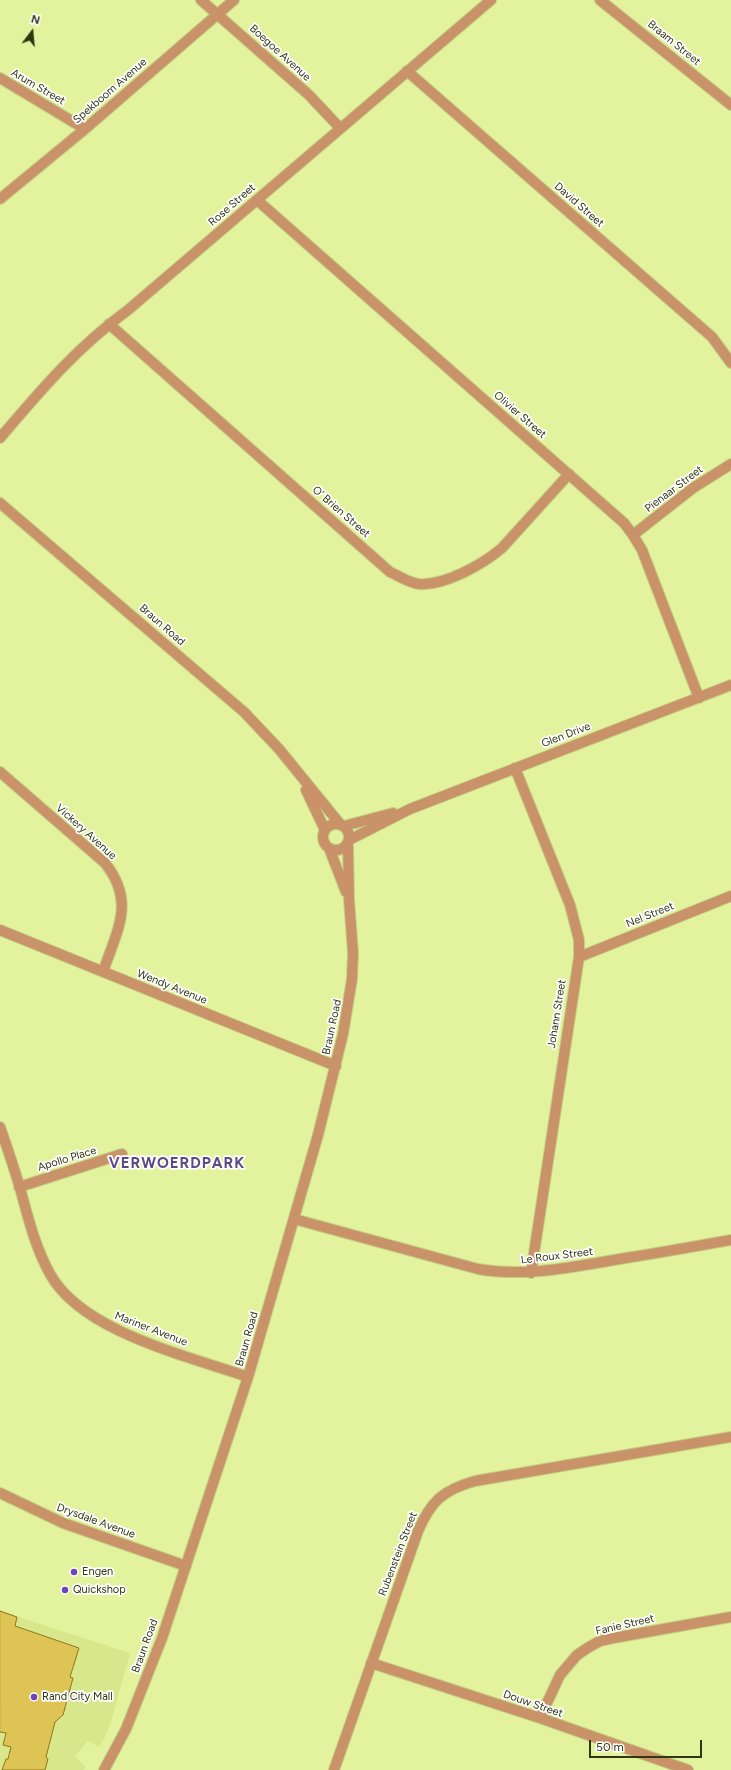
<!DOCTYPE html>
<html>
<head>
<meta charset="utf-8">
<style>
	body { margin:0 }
	#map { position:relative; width:731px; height:1770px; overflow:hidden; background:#e3f29d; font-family:Figtree,sans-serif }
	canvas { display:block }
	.north { position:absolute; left:12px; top:12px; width:40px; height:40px; -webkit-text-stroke:3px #fff; paint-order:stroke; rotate:16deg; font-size:11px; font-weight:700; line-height:16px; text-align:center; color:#303512 }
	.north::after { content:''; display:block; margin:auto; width:14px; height:18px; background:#303512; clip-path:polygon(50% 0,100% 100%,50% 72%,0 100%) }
	.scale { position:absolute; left:589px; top:1740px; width:113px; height:18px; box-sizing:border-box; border:2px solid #303512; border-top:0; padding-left:5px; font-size:12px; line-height:14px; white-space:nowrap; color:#303512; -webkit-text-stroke:3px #fff; paint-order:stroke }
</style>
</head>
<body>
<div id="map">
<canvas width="731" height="1770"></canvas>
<div class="north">N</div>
<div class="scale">50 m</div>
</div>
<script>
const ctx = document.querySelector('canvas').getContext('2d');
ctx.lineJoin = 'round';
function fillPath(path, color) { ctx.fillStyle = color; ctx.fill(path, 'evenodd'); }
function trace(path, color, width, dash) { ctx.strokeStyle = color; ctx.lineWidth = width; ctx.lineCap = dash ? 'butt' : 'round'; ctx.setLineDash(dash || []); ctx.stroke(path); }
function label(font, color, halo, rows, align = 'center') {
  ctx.font = font + ' Figtree,sans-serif'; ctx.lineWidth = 3.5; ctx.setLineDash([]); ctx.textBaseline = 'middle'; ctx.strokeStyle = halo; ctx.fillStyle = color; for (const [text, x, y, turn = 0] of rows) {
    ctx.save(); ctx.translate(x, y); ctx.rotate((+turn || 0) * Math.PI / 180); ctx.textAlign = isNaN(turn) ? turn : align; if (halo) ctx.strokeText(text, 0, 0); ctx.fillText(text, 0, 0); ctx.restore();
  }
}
fillPath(new Path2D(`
	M0,1611l130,42 -19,69 -7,17 -5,8 -11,-6 -13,16 11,10 -3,3h-83z`), '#d9e78c');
const building = new Path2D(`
	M0,1611l17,6 -2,9 64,22 -9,29 3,1 -10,37 -8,7 -9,35 2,2 -3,11h-43l4,-11h2l3,-12 -8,-2 3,-12 -6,-1z`);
fillPath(building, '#ddc454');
trace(building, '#8b781a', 1);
const minor = new Path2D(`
	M201,0l108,95 31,33
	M600,0l131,105
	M407,71l305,266 19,26
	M0,78l85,51
	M0,199l85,-70 149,-129
	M257,200l367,323 9,12 9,15 57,148
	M109,324l281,248c9,4 19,11 29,12 26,2 64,-20 83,-36l67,-74
	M0,438c41,-48 76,-90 128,-128l363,-310
	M0,503l244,209 35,37 61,75
	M633,535l60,-47 38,-24
	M515,768l55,137 9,35v17l-48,316
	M0,772l105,91c31,39 12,67 -2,109
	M306,790l19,40
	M323 837a13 13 0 1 1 26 0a13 13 0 1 1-26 0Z
	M344,826l49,-13
	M349,840l61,-31 321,-124
	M329,848l17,44
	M0,930l336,136
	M579,957l152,-61
	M0,1127c7,20 14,41 20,61 8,29 15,59 30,86 32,58 138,82 198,103
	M19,1187l103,-33
	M294,1219l184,50c46,8 90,-1 136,-9 39,-6 78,-13 117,-20
	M0,1493l63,30 123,43
	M371,1663l169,55 148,52
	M540,1718l20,-43 17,-20 12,-8 11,-6 19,-4 112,-20
	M104,1770l22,-41 36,-91 86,-261 70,-242 25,-101 9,-55 1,-26 -4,-54 -1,-55
	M334,1770l84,-239c13,-30 25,-41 57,-50l256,-44`);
trace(minor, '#c3d084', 12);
trace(minor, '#c99269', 10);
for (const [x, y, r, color] of [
	[74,1572,4,"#7043bb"],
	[65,1590,4,"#7043bb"],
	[34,1697,4,"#7043bb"]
]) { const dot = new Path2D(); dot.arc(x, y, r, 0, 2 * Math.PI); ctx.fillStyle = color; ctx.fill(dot); trace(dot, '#fff', 1.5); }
label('11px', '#303512', '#fff', [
	["Braam Street",674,43,39],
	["Boegoe Avenue",280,53,42],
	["Arum Street",38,87,30],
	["Spekboom Avenue",110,91,-41],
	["Rose Street",232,205,-41],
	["David Street",579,205,41],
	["Olivier Street",520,415,41],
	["Pienaar Street",674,489,-37],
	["O' Brien Street",341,512,41],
	["Braun Road",162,625,41],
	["Glen Drive",566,735,-21],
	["Vickery Avenue",86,832,42],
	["Nel Street",650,915,-22],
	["Wendy Avenue",172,987,22],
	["Johann Street",557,1014,-81],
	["Braun Road",332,1027,-78],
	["Apollo Place",67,1159,-17],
	["Le Roux Street",557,1256,-7],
	["Mariner Avenue",151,1329,21],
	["Braun Road",247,1339,-74],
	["Drysdale Avenue",96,1521,20],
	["Rubenstein Street",398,1554,-69],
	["Fanie Street",625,1625,-13],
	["Braun Road",145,1646,-70],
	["Douw Street",533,1704,19]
]);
label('11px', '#303512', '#fff', [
	["Engen",82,1572],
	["Quickshop",73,1590],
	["Rand City Mall",42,1697]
], 'left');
ctx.letterSpacing = '1px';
label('bold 15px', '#5c4987', '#fff', [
	["VERWOERDPARK",177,1164]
]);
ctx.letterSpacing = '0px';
</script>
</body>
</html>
